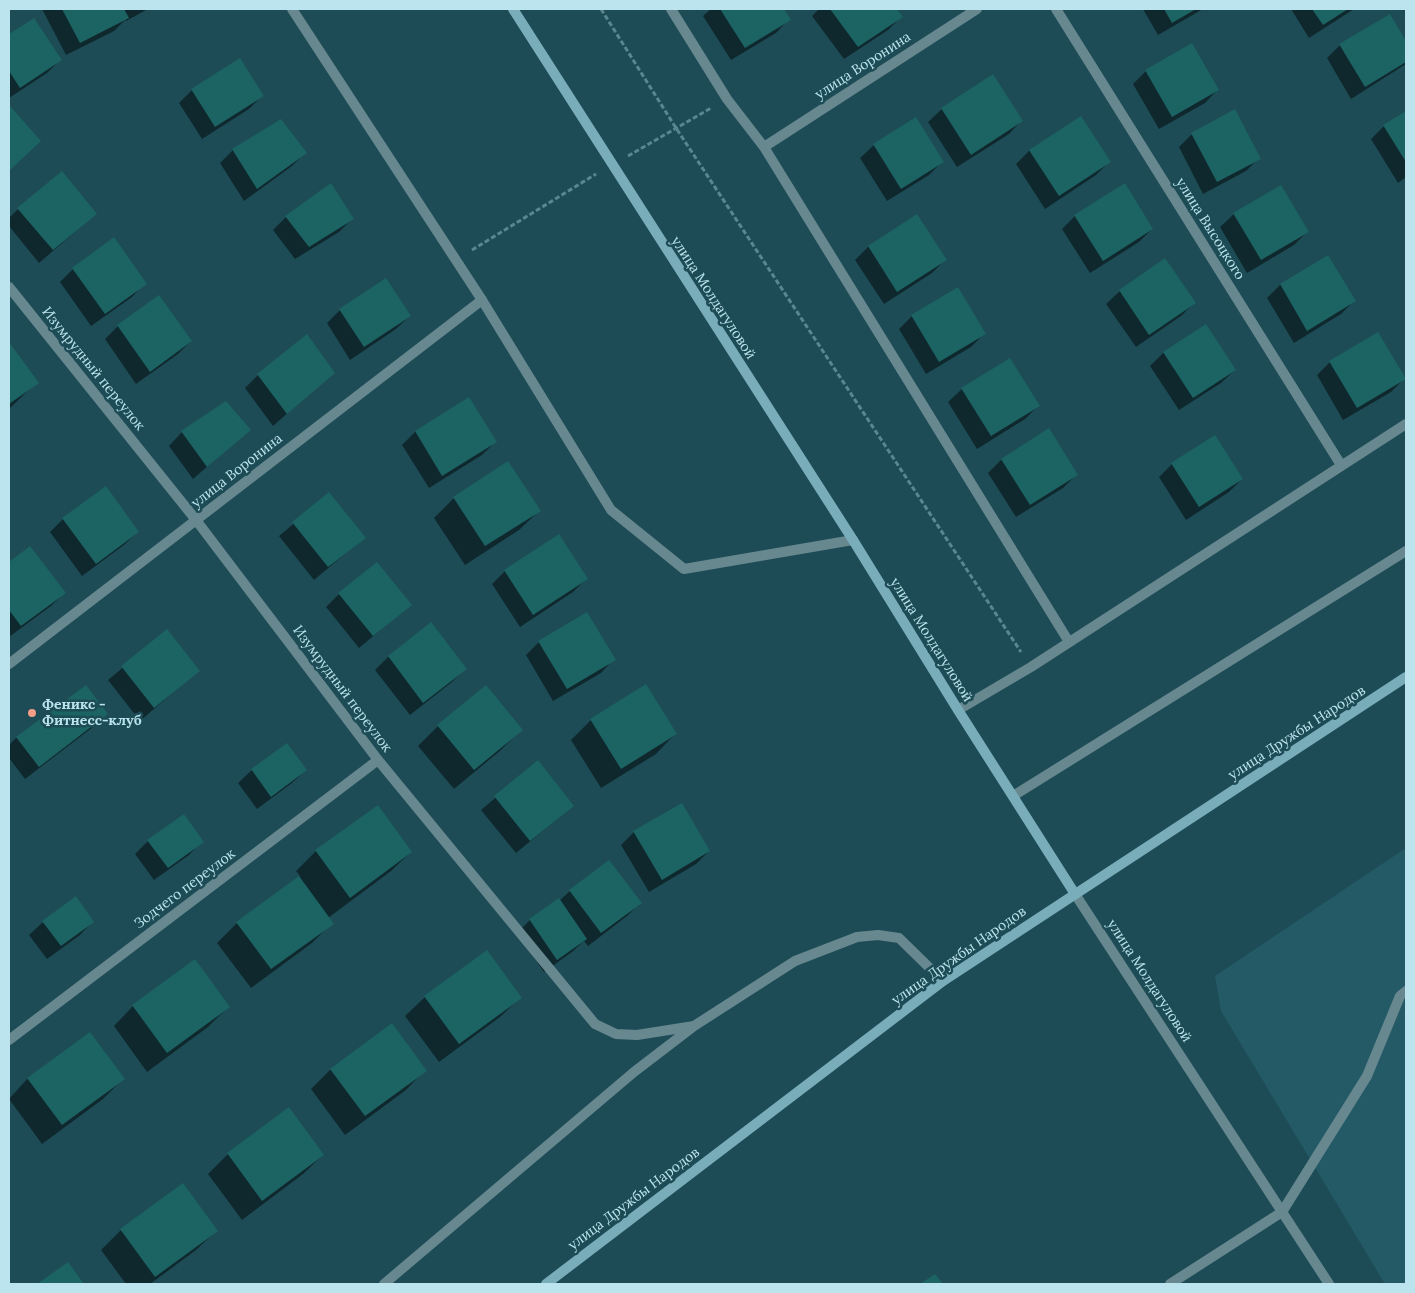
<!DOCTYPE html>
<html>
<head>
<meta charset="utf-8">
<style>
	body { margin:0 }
	#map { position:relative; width:1415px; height:1293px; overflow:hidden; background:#1d4c56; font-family:Lora,serif }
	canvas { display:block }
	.frame { position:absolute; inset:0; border:10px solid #bce4ee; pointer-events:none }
</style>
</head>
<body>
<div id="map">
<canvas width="1415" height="1293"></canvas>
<div class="frame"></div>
</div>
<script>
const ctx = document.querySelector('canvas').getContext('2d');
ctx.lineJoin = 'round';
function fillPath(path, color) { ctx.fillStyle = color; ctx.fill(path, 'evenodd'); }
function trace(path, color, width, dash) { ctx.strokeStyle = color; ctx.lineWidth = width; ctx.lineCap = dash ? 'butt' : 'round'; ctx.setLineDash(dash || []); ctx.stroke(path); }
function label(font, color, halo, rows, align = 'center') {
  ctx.font = font + ' Lora,serif'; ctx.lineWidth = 5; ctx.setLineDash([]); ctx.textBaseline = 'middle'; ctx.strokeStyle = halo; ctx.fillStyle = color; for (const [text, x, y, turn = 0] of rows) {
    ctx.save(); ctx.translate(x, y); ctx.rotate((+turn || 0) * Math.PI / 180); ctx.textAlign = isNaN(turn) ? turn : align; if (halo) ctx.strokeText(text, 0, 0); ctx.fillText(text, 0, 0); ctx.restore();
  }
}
fillPath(new Path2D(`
	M1406,848v436h-21l-164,-273 -6,-35z`), '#245a66');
fillPath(new Path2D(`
	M42,9h106l-22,12 -1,-1 -11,11 -48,24z
	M711,9h71l7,10 -13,14 -45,27 -28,-44z
	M819,9h77l5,8 -13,13 -44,29 -32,-43z
	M1143,9h60l-45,26z
	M1291,9h63l-45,29z
	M1389,15l17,28v21l-55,35 -24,-41 13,-13z
	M33,20l27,40 -13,13 -38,25v-62z
	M1146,71l72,18 -13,14 -46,26 -26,-45z
	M192,90l71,5 -14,14 -47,30 -23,-36z
	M9,107l31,34 -31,29z
	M942,109l80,11 -13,14 -52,33 -29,-45z
	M1406,112v65l-8,6 -27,-44 13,-13z
	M1080,118l29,44 -13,13 -51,34 -29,-45 13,-13z
	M1192,134l67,24 -13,13 -43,23 -24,-47z
	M874,145l68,17 -13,13 -42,26 -27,-43z
	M233,150l72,3 -13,13 -48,35 -24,-38z
	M18,209l78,5 -57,49 -30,-37v-8z
	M1234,214l73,18 -13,13 -47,28 -27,-46z
	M917,216l28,44 -13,13 -48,31 -29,-44 13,-13z
	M1075,216l77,13 -13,13 -49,31 -28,-44z
	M286,217l66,2 -13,13 -44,27 -22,-29z
	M1327,257l27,44 -13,13 -47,29 -27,-45 13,-13z
	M73,269l72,14 -13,14 -41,29 -31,-44z
	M1120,291l74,12 -13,13 -45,31 -30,-43z
	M159,297l32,44 -13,13 -42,30 -31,-45 13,-13z
	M340,310l70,6 -14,13 -46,31 -23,-37z
	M912,316l72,18 -13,13 -45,27 -27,-45z
	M1206,326l29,44 -14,13 -42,27 -29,-44 13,-13z
	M9,344l28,38 -28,27z
	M1009,359l29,47 -13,13 -48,30 -29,-47 14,-13z
	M1330,362l74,17 -13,13 -48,28 -26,-45z
	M334,372l-61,54 -28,-38 13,-13z
	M469,399l26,43 -13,13 -53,33 -27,-43 13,-13z
	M249,430l-56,49 -24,-33 13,-14z
	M1001,460l75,15 -13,13 -47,29 -28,-44z
	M1172,464l70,15 -13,13 -43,28 -27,-43z
	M329,494l35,44 -50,42 -35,-44z
	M454,498l85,13 -20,19 -54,35 -31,-47z
	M63,519l75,13 -14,13 -42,31 -32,-44z
	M30,547l34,46 -13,13 -42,31v-74z
	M505,571l81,8 -13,13 -53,35 -28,-43z
	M339,594l71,11 -51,43 -33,-41z
	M431,624l34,45 -13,13 -42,33 -35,-45 13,-13z
	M167,631l31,40 -58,50 -32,-41z
	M539,642l75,17 -13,14 -48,28 -27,-46z
	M645,686l30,48 -19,20 -55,34 -30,-48 20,-20z
	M106,714l-13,13 -68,52 -16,-21v-13l7,-7z
	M438,726l83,4 -20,20 -47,39 -36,-43z
	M287,745l19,25 -14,13 -35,26 -19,-26 14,-13z
	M538,762l35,44 -57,47 -35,-43z
	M634,832l75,19 -13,13 -47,28 -28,-47z
	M148,841h54l-13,14 -35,25 -19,-26z
	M316,851l95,1 -20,19 -63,47 4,5 -20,20 -61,45 -34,-45 20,-20 63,-47 -4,-5z
	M570,891l70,12 -13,13 -39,30 -4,-5 -12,11 -28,20 -27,-39 13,-13 29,-19z
	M93,921l-13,14 -33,24 -18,-24 14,-13z
	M425,997l95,1 -20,19 -61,45 -34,-46z
	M133,1006l95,1 -20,20 -61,45 -33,-46z
	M331,1069l94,1 -19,20 -61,45 -34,-46z
	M28,1078l95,1 -20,20 -61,45 -33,-45z
	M228,1154l95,1 -20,19 -61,46 -34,-46z
	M121,1230l95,1 -20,19 -46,34h-24l-25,-34z`), '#0007');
fillPath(new Path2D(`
	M62,9h62l5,9 -49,25z
	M720,9h64l7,11 -46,28z
	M830,9h67l6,8 -45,30z
	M1164,9h32l-24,14z
	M1312,9h36l-25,16z
	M1390,14l16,27v21l-41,25 -26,-43z
	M34,18l28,42 -42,28 -11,-17v-37z
	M1192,43l27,47 -47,27 -27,-47z
	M240,58l24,38 -49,31 -24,-38z
	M993,74l30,47 -52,34 -30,-47z
	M9,105l32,36 -32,30z
	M1235,109l26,50 -44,23 -26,-49z
	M1406,111v51l-23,-37z
	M1081,116l30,46 -52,34 -30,-46z
	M916,117l28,45 -43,27 -28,-45z
	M281,119l26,34 -50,36 -25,-40z
	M62,171l35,43 -44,36 -36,-42z
	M331,183l23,36 -45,28 -24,-31z
	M1125,183l28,46 -50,32 -29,-46z
	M1281,185l28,47 -48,28 -28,-47z
	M917,214l30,46 -50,32 -29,-46z
	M114,237l33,47 -42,30 -33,-46z
	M1328,255l28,46 -49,30 -27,-47z
	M1165,258l31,45 -47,32 -30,-45z
	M386,278l25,38 -47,31 -25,-38z
	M958,287l28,47 -47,28 -28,-47z
	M159,295l33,46 -42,31 -33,-47z
	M1206,324l30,46 -43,28 -30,-46z
	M1378,332l28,47 -49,29 -28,-47z
	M307,334l28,39 -48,41 -30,-40z
	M9,342l30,41 -30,21z
	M1010,358l30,48 -49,30 -30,-48z
	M469,397l28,45 -55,34 -27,-45z
	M226,401l25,29 -44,37 -26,-36z
	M1049,428l29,47 -48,30 -29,-46z
	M1215,435l28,44 -44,28 -28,-44z
	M508,461l33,50 -56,35 -32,-49z
	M106,486l33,46 -43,32 -34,-46z
	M329,492l37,46 -38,29 -36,-45z
	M559,534l29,45 -55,36 -29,-45z
	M30,546l36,47 -45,33 -12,-16v-48z
	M377,562l35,43 -39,31 -35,-43z
	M587,612l29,48 -49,29 -29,-48z
	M431,622l36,47 -44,34 -35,-47z
	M167,629l33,42 -46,37 -33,-42z
	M646,684l31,50 -56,35 -31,-50z
	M86,685l22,29 -69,53 -23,-30z
	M486,685l37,45 -49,40 -37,-45z
	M287,743l20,27 -36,27 -20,-28z
	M538,760l36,46 -44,35 -36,-45z
	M682,803l28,48 -48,29 -29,-49z
	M378,805l34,47 -62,46 -35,-48z
	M184,814l20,28 -36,26 -21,-28z
	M609,860l33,43 -41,30 -32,-43z
	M299,876l35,48 -63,45 -35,-47z
	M76,896l18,26 -33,24 -19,-25z
	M559,898l28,41 -30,21 -28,-41z
	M487,950l35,48 -63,46 -35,-48z
	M195,959l35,48 -63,46 -35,-48z
	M392,1023l35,48 -62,45 -35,-47z
	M90,1032l35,47 -63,46 -35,-47z
	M289,1107l35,48 -62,46 -35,-48z
	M183,1183l35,48 -63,46 -35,-48z
	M68,1262l16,22h-47z
	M935,1274l8,10h-23z`), '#1c6363');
trace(new Path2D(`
	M601,9l75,119 345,524
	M628,156l83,-48
	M472,250l124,-76`), '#5a8690', 3, [5, 2.5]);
trace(new Path2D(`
	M292,9l190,291 129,210 73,59 169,-29
	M1013,796l393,-245
	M1170,1284l112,-72 85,-136 33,-80 6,-5`), '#688890', 10);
trace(new Path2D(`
	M671,9l56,90 37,48 305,495
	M1056,9l285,456
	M764,147l213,-138
	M9,287l187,233 182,240 217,264 21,10 21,1 57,-9
	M9,664l473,-364
	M958,710l73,-43 375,-243
	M1075,894l254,390
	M9,1040l369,-280
	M384,1284l250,-212 60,-46 101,-65 62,-24 21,-2 21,3 44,43`), '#688890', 10);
trace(new Path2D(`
	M513,9l340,531 105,170 117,184
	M546,1284l397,-303 463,-304`), '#79adba', 10);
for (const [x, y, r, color] of [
	[32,713,5,"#f49e89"]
]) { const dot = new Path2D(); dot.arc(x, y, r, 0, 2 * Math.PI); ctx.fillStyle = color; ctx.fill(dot); trace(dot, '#1d4c56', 2); }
label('14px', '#bce4ee', '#1d4c56', [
	["улица Воронина",863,66,-33],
	["улица Высоцкого",1210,229,58],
	["улица Молдагуловой",713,298,57],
	["Изумрудный переулок",93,369,51],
	["улица Воронина",237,471,-38],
	["улица Молдагуловой",931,640,58],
	["Изумрудный переулок",342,689,53],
	["улица Дружбы Народов",1297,733,-33],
	["Зодчего переулок",185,889,-37],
	["улица Дружбы Народов",959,956,-35],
	["улица Молдагуловой",1149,981,57],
	["улица Дружбы Народов",634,1199,-37]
]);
label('bold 14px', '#bce4ee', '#1d4c56', [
	["Феникс -",42,705],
	["Фитнесс-клуб",42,721]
], 'left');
</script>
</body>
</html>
